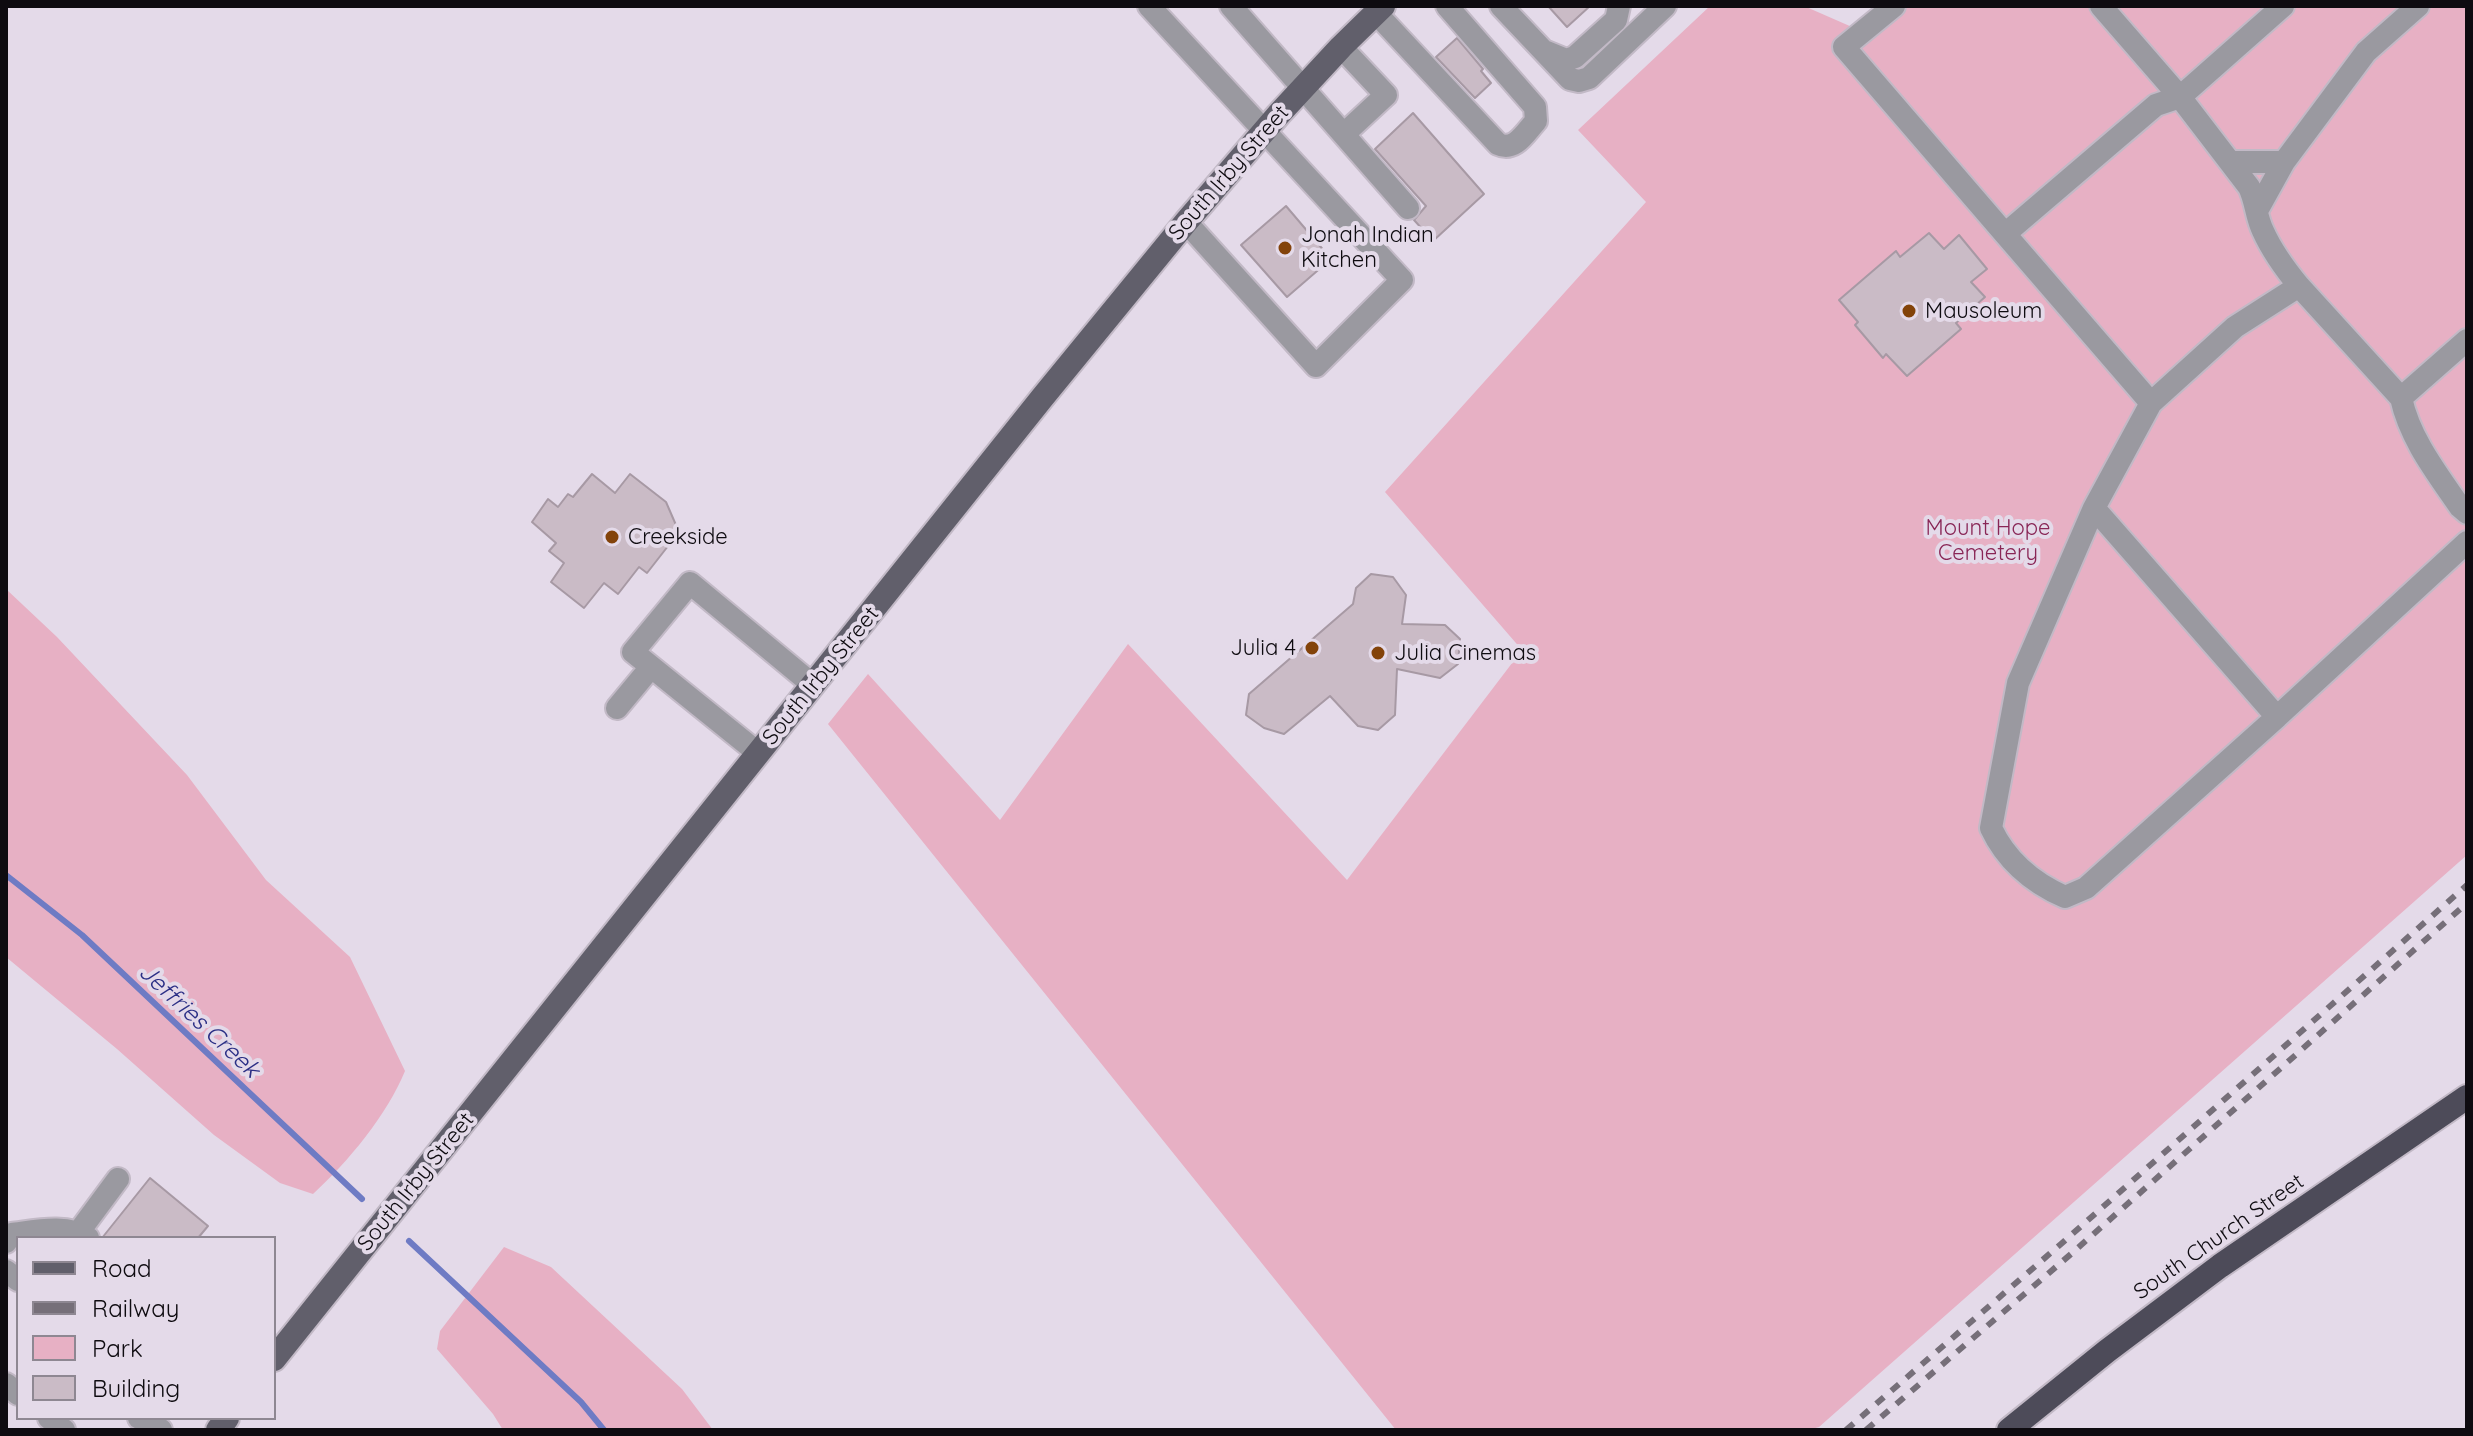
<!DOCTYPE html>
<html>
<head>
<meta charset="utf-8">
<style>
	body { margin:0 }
	#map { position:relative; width:2473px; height:1436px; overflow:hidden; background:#e4dae9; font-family:Quicksand,sans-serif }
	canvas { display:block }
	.frame { position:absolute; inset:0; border:8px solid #0e0b10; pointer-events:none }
	.legend { position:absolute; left:16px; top:1236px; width:260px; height:184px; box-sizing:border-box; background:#e4dae9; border:2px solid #8e8792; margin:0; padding:10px 14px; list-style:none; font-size:24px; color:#0e0b10 }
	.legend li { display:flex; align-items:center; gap:16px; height:40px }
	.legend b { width:40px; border:2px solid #8e8792 }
</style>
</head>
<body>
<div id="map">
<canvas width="2473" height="1436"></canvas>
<div class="frame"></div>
<ul class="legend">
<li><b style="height:10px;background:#615f6b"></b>Road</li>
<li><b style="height:10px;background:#766f79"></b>Railway</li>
<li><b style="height:22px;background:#e7b0c4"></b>Park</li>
<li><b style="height:22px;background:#cabbc6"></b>Building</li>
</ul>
</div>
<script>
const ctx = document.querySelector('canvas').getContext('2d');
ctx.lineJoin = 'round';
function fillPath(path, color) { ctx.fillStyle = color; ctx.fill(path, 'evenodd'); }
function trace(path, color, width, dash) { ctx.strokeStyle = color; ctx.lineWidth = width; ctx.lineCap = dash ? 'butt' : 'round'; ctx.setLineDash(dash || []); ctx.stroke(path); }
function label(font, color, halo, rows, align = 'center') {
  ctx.font = font + ' Quicksand,sans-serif'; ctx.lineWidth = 8; ctx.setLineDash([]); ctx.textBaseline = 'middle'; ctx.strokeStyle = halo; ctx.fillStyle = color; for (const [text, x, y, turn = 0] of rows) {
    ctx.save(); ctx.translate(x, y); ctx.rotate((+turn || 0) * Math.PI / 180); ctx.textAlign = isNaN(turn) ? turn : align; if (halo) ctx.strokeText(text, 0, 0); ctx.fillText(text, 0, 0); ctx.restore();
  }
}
fillPath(new Path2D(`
	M1710,6h94l48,21 24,-21h591v849l-648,572 -11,3h-412l-568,-706 40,-50 132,146 128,-176 219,236 175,-230 -137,-158 261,-290 -68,-72z
	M6,589l51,48 130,138 79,105 84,77 55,114c-18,44 -57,91 -92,123l-33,-11 -66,-48 -97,-86 -111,-92z
	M504,1247l47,20 131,122 31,41h-210l-10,-16 -56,-65 3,-18z`), '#e7b0c4');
trace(new Path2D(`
	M6,875l76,60 280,264
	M409,1241l172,161 23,28`), '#6e7bc4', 6);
const building = new Path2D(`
	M1548,6h42l-23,21z
	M1457,38l26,31 -2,2 10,12 -16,15 -39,-41z
	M1413,113l71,81 -51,47 -19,-21 12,-14 -51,-57z
	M1286,206l45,53 -44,38 -46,-52z
	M1929,233l15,16 15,-14 28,34 -16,13 14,15 -29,26 5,6 -54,47 -21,-22 -3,4 -28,-33 3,-3 -19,-22 57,-49 4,6z
	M592,474l23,19 15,-19 36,28 13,30 -32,41 -8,-6 -21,27 -14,-11 -20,25 -33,-26 13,-19 -15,-12 7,-8 -24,-21 16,-23 10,8 10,-13 5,3z
	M1371,574l22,3 13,18 -4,29 43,1 15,14 -2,25 -18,14 -43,-9 -2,46 -17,15 -20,-4 -28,-30 -46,38 -20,-6 -18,-13 3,-21 104,-90 3,-16z
	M150,1178l58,48 -10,12h-96z`);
fillPath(building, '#cabbc6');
trace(building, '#a799a4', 2);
const minor = new Path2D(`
	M1149,6l253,274 -86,86 -130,-144
	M1231,6l177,202
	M1501,6l69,73 9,2 10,-3 76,-72
	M1894,6l-50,41 161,187
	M2101,6l79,91 69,90c7,14 7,30 14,44 9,20 22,38 36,55l-64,41 -84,76
	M2283,6l-103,91 -24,8 -151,129 146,169 -57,105 183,209 190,-175
	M1376,13l122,131c17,8 27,-11 38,-23l-1,-14 -88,-101
	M1341,47l45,48 -42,39
	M1544,51l22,9 9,-3 41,-37 3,-14
	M2230,162h54
	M2258,209l26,-47 82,-110 52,-46
	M2299,286l102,112c9,41 35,74 59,109l7,6
	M2401,398l66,-58
	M2094,508l-76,175 -27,145c15,32 42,55 74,69l21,-9 191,-171
	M617,708l34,-41
	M758,753l-125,-101 57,-69 123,102
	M78,1233l40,-54
	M6,1242l6,-8c24,-3 55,-10 76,4
	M6,1271l12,9
	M6,1384l12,10
	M49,1418l15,12
	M139,1418l11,4 11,8`);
const major = new Path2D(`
	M274,1359l768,-961 144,-176 92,-107 63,-68 42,-41
	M218,1430l9,-12`);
const highway = new Path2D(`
	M2009,1430l98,-79 113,-85 247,-169`);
trace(minor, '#c2b9c6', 26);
trace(major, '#c2b9c6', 28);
trace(highway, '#c2b9c6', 28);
trace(minor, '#9a99a0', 22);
trace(major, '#615f6b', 24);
trace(highway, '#4d4b59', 24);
trace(new Path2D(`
	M1846,1430l215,-186 406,-359
	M1866,1430l205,-176 396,-351`), '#766f79', 6, [10, 10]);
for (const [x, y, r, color] of [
	[1285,248,8,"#83430a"],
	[1909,311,8,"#83430a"],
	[612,537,8,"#83430a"],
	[1312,648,8,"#83430a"],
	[1378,653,8,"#83430a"]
]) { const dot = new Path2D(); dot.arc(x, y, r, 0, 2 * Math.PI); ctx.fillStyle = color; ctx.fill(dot); trace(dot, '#e4dae9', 3); }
label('22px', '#0e0b10', '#e4dae9', [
	["South Irby Street",1229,173,-49],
	["South Irby Street",821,676,-51],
	["South Irby Street",416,1182,-51],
	["South Church Street",2219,1237,-35]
]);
label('22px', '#0e0b10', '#e4dae9', [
	["Jonah Indian",1301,235],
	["Kitchen",1301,260],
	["Mausoleum",1925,311],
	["Creekside",628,537],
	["Julia 4",1296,648,"right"],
	["Julia Cinemas",1394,653]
], 'left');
label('22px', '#892656', '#e4dae9', [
	["Mount Hope",1988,528],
	["Cemetery",1988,553]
]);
label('italic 24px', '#2b2f85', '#e4dae9', [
	["Jeffries Creek",199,1021,43]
]);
</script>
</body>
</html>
